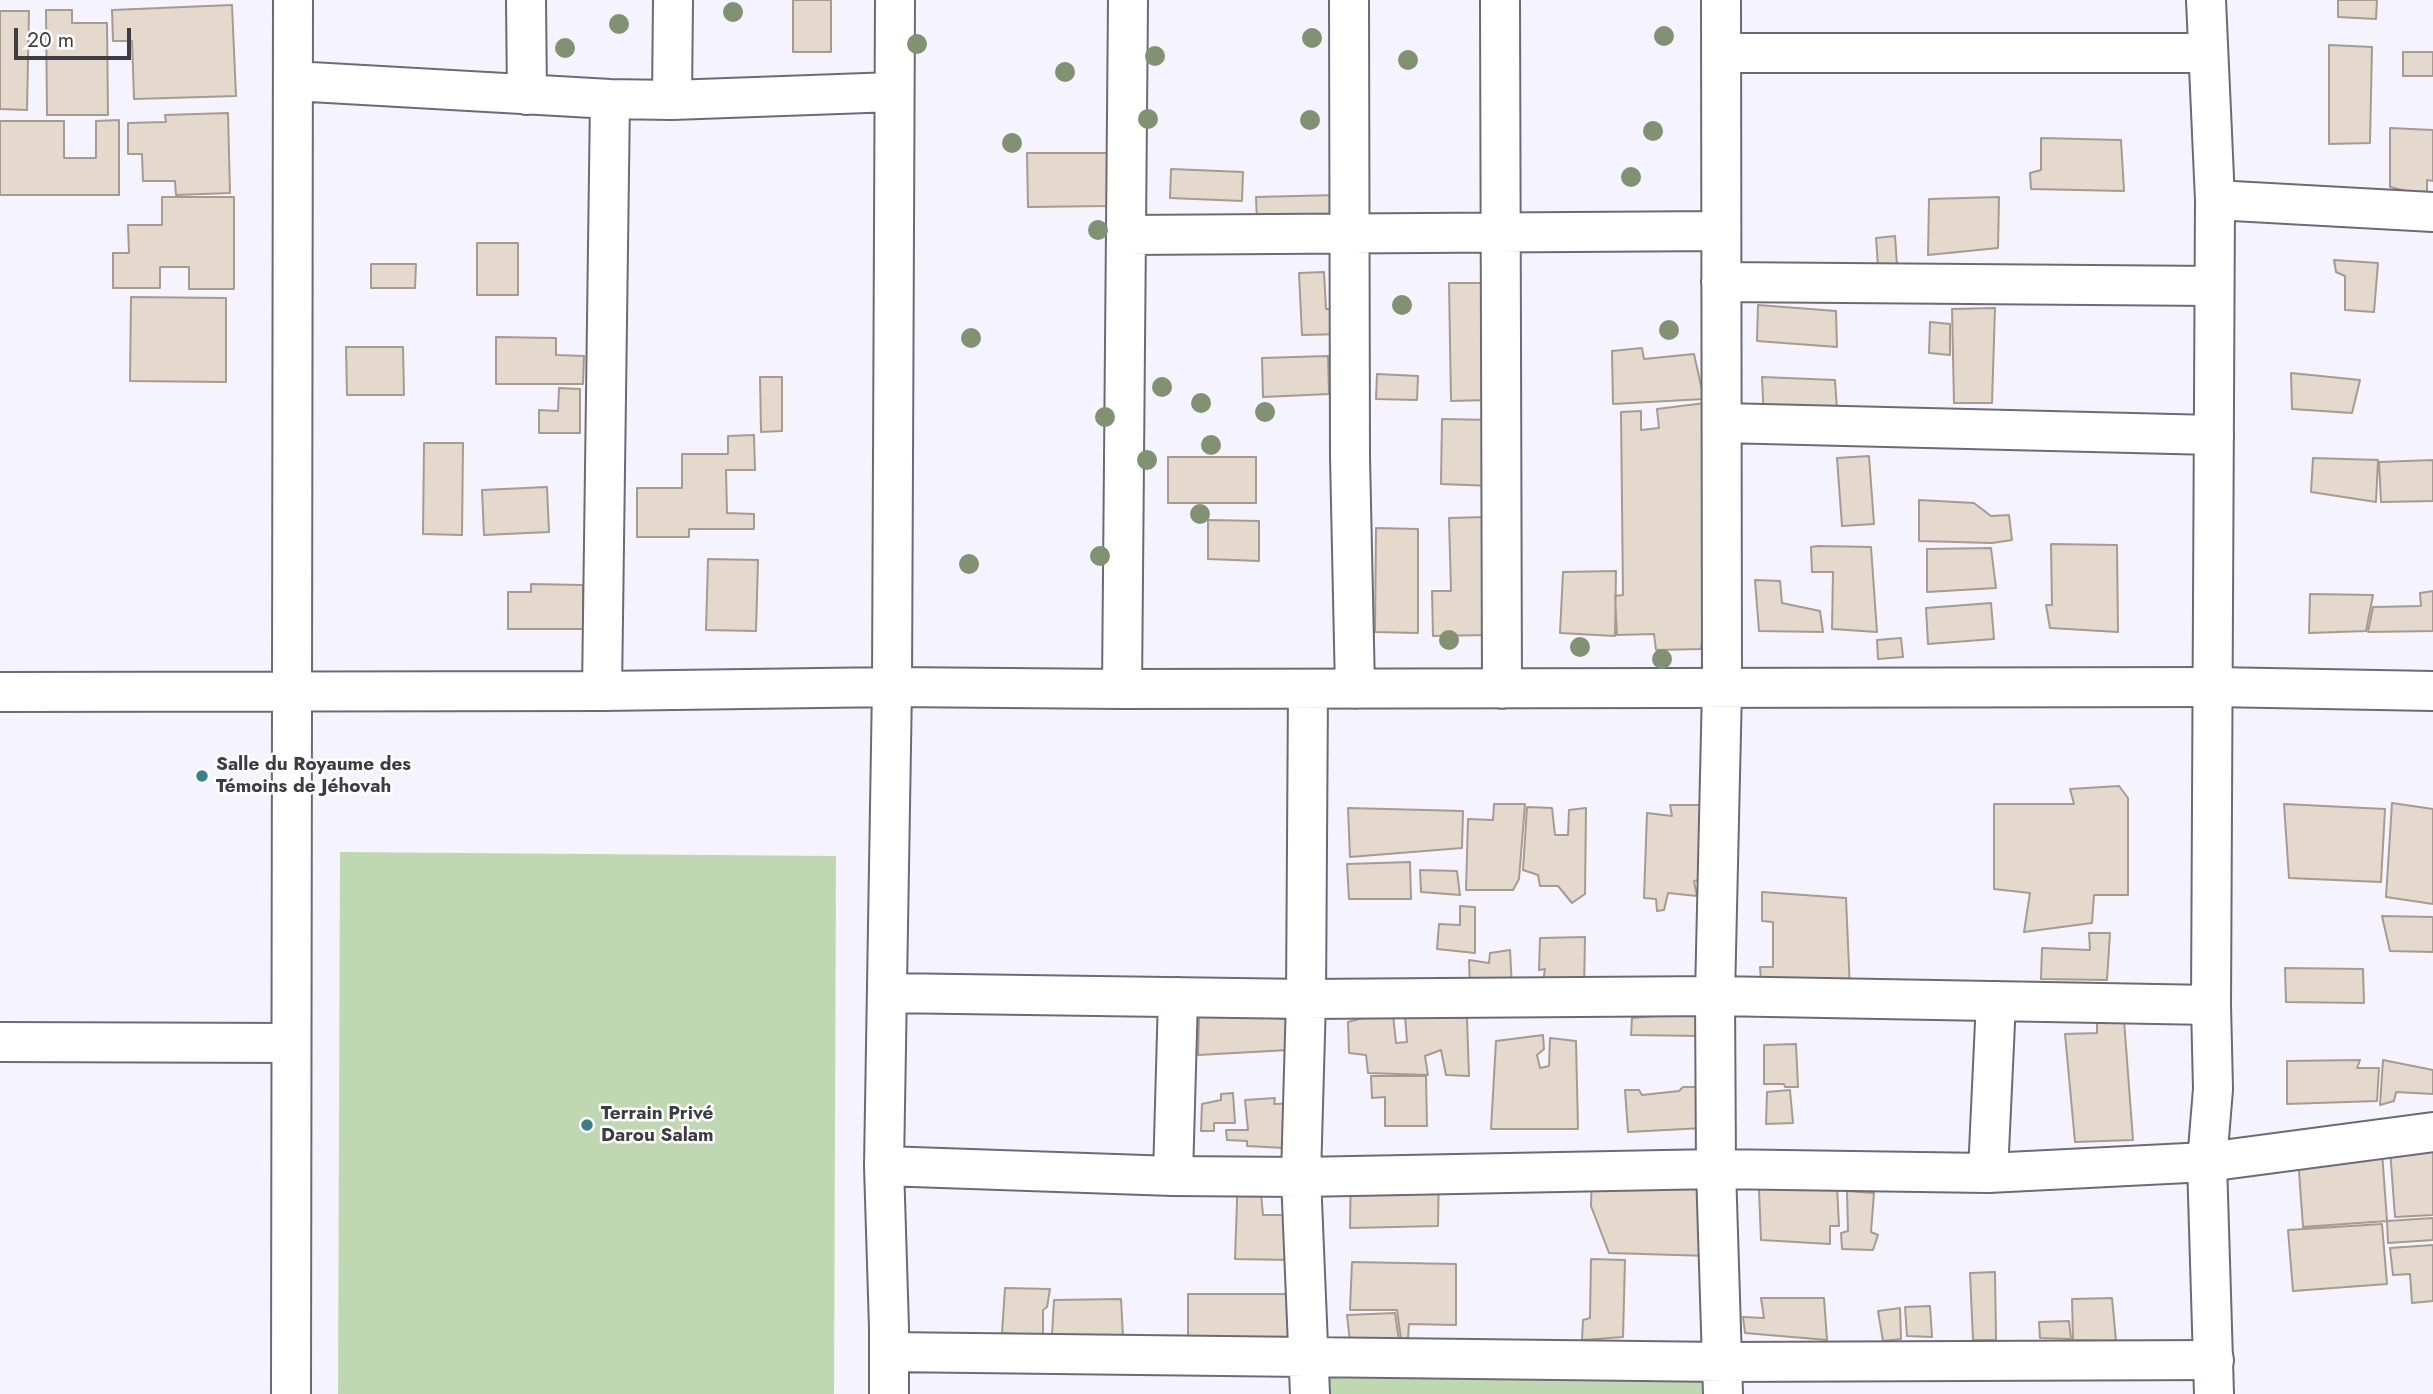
<!DOCTYPE html>
<html>
<head>
<meta charset="utf-8">
<style>
	body { margin:0 }
	#map { position:relative; width:2433px; height:1394px; overflow:hidden; background:#f5f3fd; font-family:Jost,sans-serif }
	canvas { display:block }
	.scale { position:absolute; left:14px; top:28px; width:117px; height:32px; box-sizing:border-box; border:4px solid #3d3c42; border-top:0; padding-left:9px; font-size:21px; line-height:24px; white-space:nowrap; color:#3d3c42; -webkit-text-stroke:5px #fff; paint-order:stroke }
</style>
</head>
<body>
<div id="map">
<canvas width="2433" height="1394"></canvas>
<div class="scale">20 m</div>
</div>
<script>
const ctx = document.querySelector('canvas').getContext('2d');
ctx.lineJoin = 'round';
function fillPath(path, color) { ctx.fillStyle = color; ctx.fill(path, 'evenodd'); }
function trace(path, color, width, dash) { ctx.strokeStyle = color; ctx.lineWidth = width; ctx.lineCap = dash ? 'butt' : 'round'; ctx.setLineDash(dash || []); ctx.stroke(path); }
function label(font, color, halo, rows, align = 'center') {
  ctx.font = font + ' Jost,sans-serif'; ctx.lineWidth = 5; ctx.setLineDash([]); ctx.textBaseline = 'middle'; ctx.strokeStyle = halo; ctx.fillStyle = color; for (const [text, x, y, turn = 0] of rows) {
    ctx.save(); ctx.translate(x, y); ctx.rotate((+turn || 0) * Math.PI / 180); ctx.textAlign = isNaN(turn) ? turn : align; if (halo) ctx.strokeText(text, 0, 0); ctx.fillText(text, 0, 0); ctx.restore();
  }
}
fillPath(new Path2D(`
	M340,852l496,4 -2,538h-496z
	M1325,1376l385,2v16h-385z`), '#bfd8b2');
const building = new Path2D(`
	M793,0h38v52h-38z
	M2338,0h39l-1,19 -38,-2z
	M232,5l4,91 -102,3 -2,-58h-19l-1,-31z
	M46,10h26v13h35l1,92h-61z
	M0,11h29l-2,99 -27,-1z
	M2329,45l43,2 -2,96 -41,1z
	M2403,52h30v24h-30z
	M228,113l2,80 -54,2 -1,-14h-32l-1,-27h-14v-31l38,-1 -1,-7z
	M119,120v75h-119v-74h64v37h32v-37z
	M2390,128l43,2v51l-6,-1v16l-37,-9z
	M2041,138l80,2 3,51 -93,-2 -1,-16 11,-3z
	M1027,153h82l1,53 -82,1z
	M1171,169l72,3 -1,29 -72,-3z
	M1337,195l1,26 -81,2 -1,-26z
	M162,197h72v92h-45v-22h-29v21h-47v-35h16l-1,-28h34z
	M1999,197l-1,51 -70,7 1,-56z
	M1895,236l3,44 -19,1 -3,-43z
	M477,243h41v52h-41z
	M2334,260l44,3 -4,49 -29,-2v-34l-9,-4z
	M371,264h45l-1,24h-44z
	M1324,272l2,37h16l1,25 -41,1 -3,-62z
	M1449,283h40l1,117 -39,1z
	M131,297l95,1v84l-96,-1z
	M1758,305l78,6 1,36 -80,-6z
	M1995,308l-3,95h-38l-2,-94z
	M1930,322l20,2v31l-21,-2z
	M496,337l60,1v17l28,1 -1,28h-87z
	M346,347h57l1,48h-57z
	M1642,348l2,11 50,-5 10,45 -91,5 -1,-53z
	M1328,356l1,38 -66,3 -1,-39z
	M2291,373l69,7 -8,33 -60,-4z
	M1377,374l41,2 -1,24 -41,-1z
	M760,377h22v54l-21,1z
	M1762,377l73,3 3,43 -74,-2z
	M559,388l21,1v44h-41v-23l19,1z
	M1713,402l-4,233 -7,6 -1,8 -45,1 -2,-16 -37,1 -2,-39 8,-1 -2,-183 20,-1v19l18,-2 -2,-19z
	M1442,419l51,1 -1,66 -51,-2z
	M754,435l1,35h-29l1,43 27,1v15h-65v8h-52v-49h45v-34h46v-18z
	M424,443h39l-1,92 -39,-1z
	M1869,456l5,68 -32,2 -5,-68z
	M1168,457h88v46h-88z
	M2313,458l65,2 -2,42 -65,-10z
	M2433,460v41l-52,1 -2,-40z
	M547,487l2,45 -65,3 -2,-45z
	M1919,500l55,3 17,13 18,-1 3,25 -20,3 -73,-2z
	M1485,517l3,118 -55,1 -1,-45h19l-2,-73z
	M1208,520l51,1v40l-51,-2z
	M1376,528l42,1v104l-43,-1z
	M2051,544l66,1 1,87 -68,-4 -4,-23h6z
	M1818,546l53,1 6,85 -45,-3 1,-57h-21l-1,-25z
	M1991,548l5,40 -69,4v-43z
	M708,559l50,1 -2,71 -50,-1z
	M1616,571l-1,65 -55,-3 3,-61z
	M1755,580l25,1 2,22 38,8 3,21 -64,-1z
	M531,584l52,1v44h-75v-37h23z
	M2433,591v40l-65,1 5,-25 48,-1 -1,-13z
	M2310,594l63,1 -7,36 -57,2z
	M1991,603l3,36 -66,5 -2,-36z
	M1901,638l2,19 -25,2 -1,-19z
	M2119,786l9,12v97h-34l-2,28 -68,9 6,-39 -36,-4v-85h80l-4,-15z
	M2392,803l41,6v95l-47,-7z
	M1494,804h31l-6,75 -6,11h-47l2,-71 25,1z
	M2284,804l101,5 -4,73 -92,-4z
	M1670,805h37v73l-13,3 3,15 -29,-3 -4,17 -7,1 -1,-12 -12,-1 3,-85 25,3z
	M1527,807l25,1 3,27h13l1,-25 17,-2 -1,86 -13,9 -14,-17h-18l-2,-11 -15,-5z
	M1348,808l115,3 -1,37 -112,9z
	M1410,862l1,37h-62l-2,-35z
	M1420,870l37,1 3,24 -39,-3z
	M1762,892l84,6 4,93 -88,4 -2,-28h13v-45l-11,-1z
	M1460,906l15,1v46l-38,-4 2,-25 21,1z
	M2382,916l51,1v35l-43,-1z
	M2089,933h21l-3,47 -66,-1 1,-31 48,2z
	M1585,937l-1,54 -42,-2 3,-20 -6,1 1,-32z
	M1510,950l2,37 -42,2 -1,-29 20,3 1,-10z
	M2285,968l78,1 1,34 -78,-1z
	M1700,1012l-1,24 -68,-1 1,-17z
	M1199,1015l94,4 -4,31 -91,5z
	M1373,1015h20l3,28 11,-1 -2,-26 62,2 2,58 -23,-1 -5,-25 -16,6 3,19 -60,-2 -2,-18 -17,-2 -1,-31z
	M2097,1017l27,3 9,120 -58,2 -10,-108 32,-1z
	M1543,1035l1,14 -7,6 3,13 9,-2 1,-28 26,3 2,88h-87l5,-88z
	M1796,1044l2,43h-13l-1,-3h-20v-39z
	M2360,1060l-3,8h22l-2,33 -90,3v-43z
	M2383,1060l50,10v24l-37,-2 -2,9 -14,4z
	M1371,1076h55l1,50h-42v-29l-13,1z
	M1683,1087h18l3,41 -76,4 -3,-42h14l3,5 37,-4z
	M1790,1090l3,33 -27,1 1,-32z
	M1233,1093l2,30h-21v8h-13l1,-27 19,-4v-6z
	M1275,1098l-1,6 26,-1 3,46 -56,-3v-5l-20,-1 -1,-10h22l-3,-30z
	M2433,1146v69l-38,2 -5,-68z
	M2382,1152l5,69 -84,6 -5,-70z
	M1708,1158l1,98 -100,-3 -18,-47 1,-39z
	M1758,1165l78,1 3,60h-9v18l-69,-4z
	M1351,1166l88,1 -1,59 -88,2z
	M1238,1172l21,1 4,42h29v45l-57,-1z
	M1847,1191l27,2 -3,39 7,3 -5,15 -31,-1 -1,-16 7,-2z
	M2433,1218v22l-45,3 -1,-22z
	M2382,1224l5,60 -94,7 -5,-61z
	M2433,1245v56l-21,2 -2,-29 -17,1 -3,-27z
	M1591,1259l34,1 -2,77 -41,3 1,-20 7,-2z
	M1352,1262l104,2v61l-47,-1 -1,14 -7,1 -4,-29h-47z
	M1995,1272l1,68h-23l-3,-67z
	M1005,1288l45,1 -3,18 -4,3v26l-41,-3z
	M1188,1294h101l1,50 -102,-6z
	M1761,1298h63l3,42 -82,-7 -2,-16 21,1z
	M2112,1298l4,43 -43,-1 -1,-41z
	M1121,1299l2,38 -71,-2 2,-35z
	M1930,1306l2,31 -25,-1 -2,-29z
	M1900,1308l1,31 -18,2 -5,-30z
	M1395,1313l4,28 -49,1 -3,-27z
	M2069,1321l2,18 -31,-1 -1,-16z`);
fillPath(building, '#e5d9cd');
trace(building, '#a69b8f', 2);
const minor = new Path2D(`
	M526,0l1,95
	M1349,0l1,457 5,232
	M1500,0l2,689
	M1721,0l1,688 -7,308 1,173 7,225
	M1721,53h486
	M293,81l317,18 62,1 222,-8
	M672,100l1,-100
	M2215,200l218,12
	M1126,235l595,-4
	M1721,282l493,4
	M1722,423l492,12
	M1122,689l6,-689
	M1308,689l-2,310 -5,178 9,217
	M602,691l8,-592
	M0,692l602,-1 290,-4 230,2 1092,-2 219,4
	M887,993l419,6 409,-3 496,9
	M0,1042l290,1
	M884,1166l289,10 128,1 415,-8 272,4 219,-11 226,-30
	M1988,1173l8,-172
	M1173,1176l5,-179
	M889,1352l834,10 491,-2
	M291,1394l2,-1394
	M889,1394v-66l-5,-162 8,-479 3,-687`);
const secondary = new Path2D(`
	M2206,0l9,200 -4,805 2,84 -6,73 7,232`);
trace(minor, '#6d6a78', 42);
trace(secondary, '#6d6a78', 42);
trace(minor, '#fff', 38);
trace(secondary, '#fff', 38);
ctx.fillStyle = '#809272';
for (const [x, y] of [
	[733,12],
	[619,24],
	[1664,36],
	[1312,38],
	[917,44],
	[565,48],
	[1155,56],
	[1408,60],
	[1065,72],
	[1148,119],
	[1310,120],
	[1653,131],
	[1012,143],
	[1631,177],
	[1098,230],
	[1402,305],
	[1669,330],
	[971,338],
	[1162,387],
	[1201,403],
	[1265,412],
	[1105,417],
	[1211,445],
	[1147,460],
	[1200,514],
	[1100,556],
	[969,564],
	[1449,640],
	[1580,647],
	[1662,659]
]) { ctx.beginPath(); ctx.arc(x, y, 10, 0, 2 * Math.PI); ctx.fill(); }
for (const [x, y, r, color] of [
	[202,776,7,"#398188"],
	[587,1125,7,"#398188"]
]) { const dot = new Path2D(); dot.arc(x, y, r, 0, 2 * Math.PI); ctx.fillStyle = color; ctx.fill(dot); trace(dot, '#fff', 2.5); }
label('bold 19px', '#3d3c42', '#fff', [
	["Salle du Royaume des",216,765],
	["Témoins de Jéhovah",216,787],
	["Terrain Privé",601,1114],
	["Darou Salam",601,1136]
], 'left');
</script>
</body>
</html>
